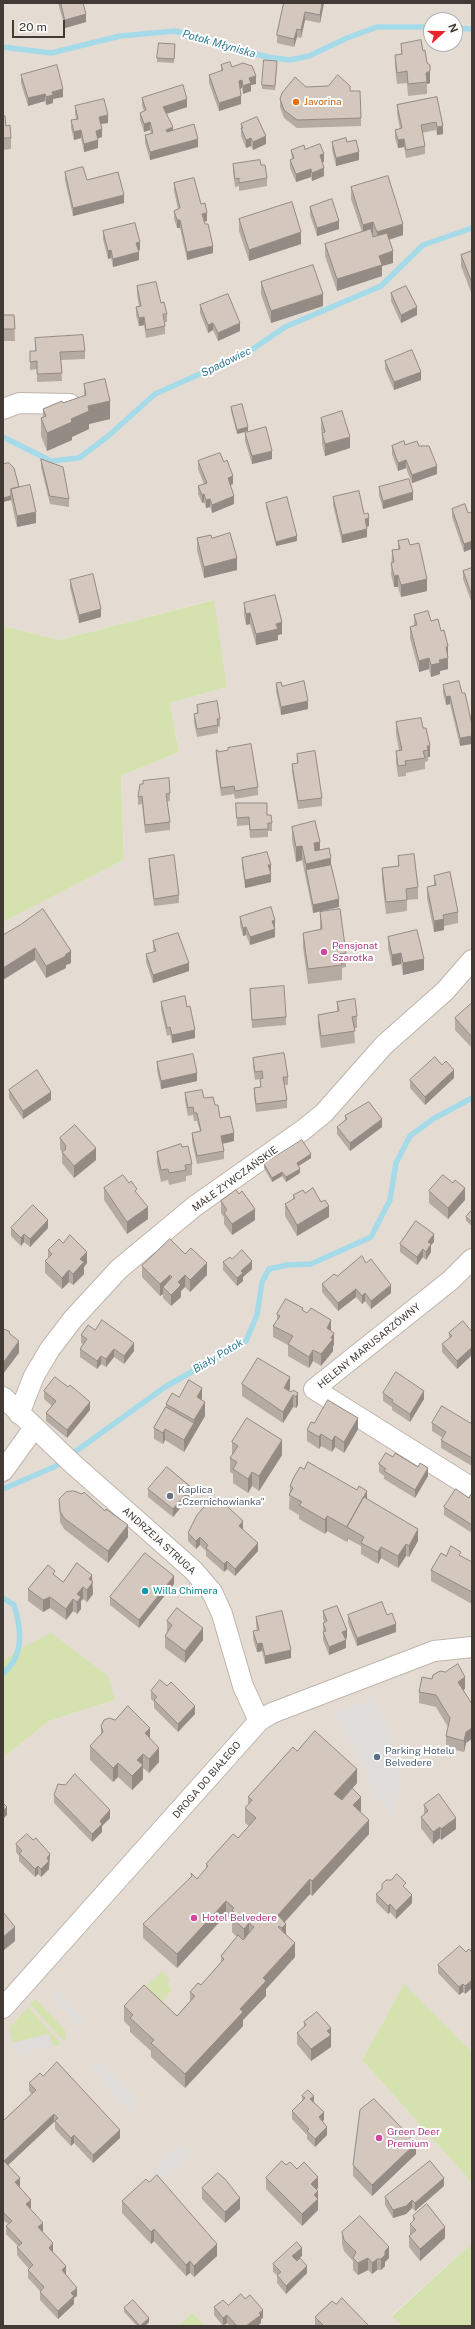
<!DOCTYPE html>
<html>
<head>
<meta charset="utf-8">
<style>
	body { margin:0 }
	#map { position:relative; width:475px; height:2329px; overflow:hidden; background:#f1ebe5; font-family:"Public Sans",sans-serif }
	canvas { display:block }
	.frame { position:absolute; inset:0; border:4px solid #423b35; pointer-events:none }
	.north { position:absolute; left:423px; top:12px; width:40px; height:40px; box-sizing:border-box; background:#fff; border:1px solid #b3b1ae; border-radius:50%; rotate:69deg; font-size:11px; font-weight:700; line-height:16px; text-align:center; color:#423b35 }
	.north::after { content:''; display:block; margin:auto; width:14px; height:18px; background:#e8252b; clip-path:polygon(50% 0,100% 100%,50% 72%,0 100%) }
	.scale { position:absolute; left:12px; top:20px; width:53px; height:18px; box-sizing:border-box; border:2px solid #423b35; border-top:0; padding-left:5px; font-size:12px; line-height:14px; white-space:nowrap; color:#423b35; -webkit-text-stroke:3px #fff; paint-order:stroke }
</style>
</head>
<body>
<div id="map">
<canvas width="475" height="2329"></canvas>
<div class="frame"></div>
<div class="north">N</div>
<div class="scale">20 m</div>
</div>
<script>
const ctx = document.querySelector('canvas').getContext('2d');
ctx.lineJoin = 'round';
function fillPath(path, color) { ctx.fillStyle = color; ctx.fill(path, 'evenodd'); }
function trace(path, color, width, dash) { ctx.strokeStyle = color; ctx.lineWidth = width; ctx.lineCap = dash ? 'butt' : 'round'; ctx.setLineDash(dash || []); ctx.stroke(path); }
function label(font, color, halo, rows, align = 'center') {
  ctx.font = font + ' "Public Sans",sans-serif'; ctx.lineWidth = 4; ctx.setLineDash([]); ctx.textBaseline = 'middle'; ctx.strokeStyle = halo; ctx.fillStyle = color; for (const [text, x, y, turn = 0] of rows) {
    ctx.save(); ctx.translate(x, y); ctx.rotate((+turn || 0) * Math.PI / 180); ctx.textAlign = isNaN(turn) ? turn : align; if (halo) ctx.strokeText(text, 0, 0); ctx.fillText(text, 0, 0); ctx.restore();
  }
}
fillPath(new Path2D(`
	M3,3h469v2049l-68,-67 -42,75 110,123v60l-80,72 10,11h-196l-14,-14 -13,14h-176v-568l46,-37 66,-21 -94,-52 -18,13v-739l121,-62 -3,-84 58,-24 -9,-49 57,-16 -14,-87 -154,40 -56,-14zM431,20h24v24h-24z`), '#e4dcd3');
fillPath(new Path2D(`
	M214,600l13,87 -57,16 9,49 -58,24 3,84 -121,62v-296l56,14z
	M51,1633l57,43 7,24 -66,21 -46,37v-97l18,-13z
	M162,1971l8,8 -3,4 5,7 -12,13 -18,-13z
	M404,1984l68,68v131l-110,-123z
	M36,1999l29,31 1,5 -2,6 -34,-37z
	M28,2007l33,37 -8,2 -4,-12 -36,9 -4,-15z
	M472,2243v83h-70l-10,-10z
	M192,2312l14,14h-27z`), '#d5e2b0');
fillPath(new Path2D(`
	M374,1697l20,47 7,36 -8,37 -23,-26 -4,-20 -24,-42 -7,-16z
	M54,1986l29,32 -2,11 -28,-31z
	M49,2034l4,12 -36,10 -4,-13z
	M99,2059l40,44 -9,9 -40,-44z
	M181,2144l10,11 -29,25 -9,-11z`), '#dfdcda');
trace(new Path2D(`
	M455,28l17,1
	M3,47l48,6 69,-17 55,-5 92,26 23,3 19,-4 38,-18 30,-11h54
	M3,437l48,24 28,-3 28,-21 48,-43 92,-41 38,-26 96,-41 42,-41 49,-17
	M3,1489l51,-22 111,-80 81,-46 11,-26 5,-33 7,-13 18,-4 24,-1 60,-27 19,-37 6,-37 14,-27 23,-17 39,-21
	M3,1598l11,7c7,22 11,51 -11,68`), '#a5dae9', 5.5);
const minor = new Path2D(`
	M3,409l16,-6 51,1
	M472,1259l-21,21 -137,109 158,99
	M3,1397l70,67 120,106 19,22 10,22 21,72 16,35
	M19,1414l15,-38 16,-27 23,-30 46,-50 76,-63 108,-76 21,-17 60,-68 61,-54 27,-31
	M3,1471l31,-43
	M3,2008l256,-287 13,-8 162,-62 38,-4`);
trace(minor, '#beb4ab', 22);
trace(minor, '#fff', 20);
fillPath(new Path2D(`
	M58,3h25l3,19 -21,6z
	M284,3h40l-4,20 -15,-3 -4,18 -4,-1 -3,10 -17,-4v-8z
	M401,44l22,7 7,32 -3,1v10l-19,2 -1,-13 -10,1 -2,-17v-12l6,-1z
	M175,48l-1,15 -17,-1v-4z
	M221,65l11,2 24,17 -5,1v6l-8,3 -1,-6 -2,1 1,15 -22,7 -10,-28v-8l12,-4z
	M277,65l-2,25 -13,-1v-4z
	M21,75l42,22 -10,2v4l-7,2 -1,-4 -17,5 -7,-23z
	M306,87l44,4 11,27v8l-64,2 -13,-10 -4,-11v-8z
	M437,97l6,37 -6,1 -1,-5 -14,3 3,13v8l-19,4 -2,-11 -6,1 -3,-10v-8l5,-1 -3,-16v-8z
	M142,98l45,9 -21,7 7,16 25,17 -48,13 -5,-17v-8l6,-1 -1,-4 -6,2 -4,-12v-7l4,-2 -2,-5z
	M75,106l33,17 -7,1 1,13 -4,1v10l-14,4 -3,-14 -7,2 -3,-12v-8l5,-1 -1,-5z
	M3,117l8,21v11l-8,1z
	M241,124l25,20 -13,6 -2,-4 -5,2 -5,-12z
	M332,142l27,18 -23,6 -4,-16z
	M305,149l19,13h-2l2,14 -12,5 -1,-4 -15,5 -6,-14v-8l2,-1 -1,-9z
	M233,164l28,1 6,13v8l-28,5v-5l-4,1 -2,-15z
	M65,172l22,8 37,23 -51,13 -8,-36z
	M174,183l27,21 6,17 -3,1 9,31 -26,7 -7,-32h-3l-3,-9v-8l4,-2 -4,-18z
	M351,187l52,48 -14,4 4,24 -11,3v10l-45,15 -12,-35v-12l37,-12 -11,-33z
	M310,207l29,22 -22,7 -7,-21z
	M239,219l62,25 -52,17 -10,-30z
	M103,231l37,19 -2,1 1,9 -26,7 -2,-9 -3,1 -5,-20z
	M472,251v44l-11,-29v-11z
	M261,282l62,24 -52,17 -10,-29z
	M137,286l24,17 6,11v8h-3l1,4v8l-19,4 -2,-13 -5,1 -3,-11v-8l3,-1 -2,-12z
	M391,293l26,22 -16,8 -10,-22z
	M200,305l40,26 -22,10 -5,-11 -5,3 -8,-20z
	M3,315h11l1,26h-12z
	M35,338l50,13v8l-24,1 1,21 -25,1v-13l-7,1v-19h5z
	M385,361l36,19 -27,10 -9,-21z
	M84,384l26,35 -21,5v5l-17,8v3l-25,11 -6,-15v-18l2,-1v-8l41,-13z
	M231,407l17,24 -11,3 -6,-23z
	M321,418l29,30 -25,8 -3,-12v-11l-1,-4z
	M245,433l27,26 -20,5 -7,-23z
	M405,445l14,1 18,28 -25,9 -6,-15 -8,3 -6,-17v-8z
	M41,459l28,40v8l-19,-3 -9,-37z
	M198,461l35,23 -3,1 4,19 -22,9 -2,-6 -4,1 -2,-6 -2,1 -4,-9v-8l6,-2 -6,-15z
	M3,464l16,23 17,36 -19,4 -6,-27 -8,2z
	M379,487l34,13 -30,9 -4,-14z
	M333,497l31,17 5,12 -3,1 1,10 -25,6 -9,-38z
	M266,503l31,38 -21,5 -10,-39z
	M452,509l16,4 -4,39 -12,-35z
	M197,538h15l25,32 -33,8 -7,-28z
	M398,541l12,4 17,46 -26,6 -3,-10h-4l-3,-13 1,-24 6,-1z
	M472,568v33h-1l-8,-22v-8z
	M70,580l31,37 -22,6 -9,-35z
	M244,603l38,31 -4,1v5l-22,5 -6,-21 -4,1 -2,-10z
	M414,615l17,6 10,10 7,15v23l-8,2v3l-9,3 -2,-8 -10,3 -9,-34v-11l4,-2z
	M276,683l32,26 -27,6 -5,-24z
	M443,685l19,8 -2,53 -10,-42 -4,1 -3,-12z
	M197,705l23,14v8h-2v6l-21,4 -3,-15v-8l3,-1z
	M396,722l27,6 7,29h-2v4l-3,1v7l-19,4v3l-8,1 -2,-15v-11l3,-1 -3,-16z
	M216,750l42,37v8l-23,4 -1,-5 -13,2 -5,-38z
	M297,754l25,44v8l-24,3 -6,-37v-8l5,-1z
	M170,793v8l-3,1 3,20v8l-25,3 -3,-29 -4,1v-8z
	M236,803l31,12 5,8v8h-4v6l-18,1 -1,-13 -12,1z
	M292,827l28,23 11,15 8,42 -26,6 -11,-53 -6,2 -4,-21z
	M398,856l20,31v12l-11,1v11l-21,3 -4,-34v-12l16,-2z
	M242,858l29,24 -26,6 -3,-22z
	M149,859l30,36v8l-25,3 -5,-39z
	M434,876l24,36v11l-14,3v4l-10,2 -7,-34v-11l7,-2z
	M320,912l26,41v14l-4,1v12l-34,4 -5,-37v-14l17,-3z
	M240,917l35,11v9l-25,8 -4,-10 -3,1 -3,-11z
	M3,935l68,28 -5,2v3l-20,10 -11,-18z
	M388,937l36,33 -21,5 -2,-11 -9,2 -4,-18z
	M153,941l36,30 -36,12 -7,-21v-8l8,-2 -1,-3z
	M250,989l36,28v8l-34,3 -2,-31z
	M161,1002l26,5 8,31 -23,5 -2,-8 -3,1 -6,-27z
	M337,1002l20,14v12h-3l1,15 -34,5 -3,-22v-11l19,-3z
	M472,1003l-1,44 -16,-17v-12z
	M253,1058l35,19v8h-3l2,15v8l-31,4 -2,-16v-8l6,-1v-8l-5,1 -2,-14z
	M157,1062l40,19 -36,8 -4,-19z
	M454,1078l-29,27 -15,-17v-8z
	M9,1090l42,10 -28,19 -14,-21z
	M185,1093l19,5 11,7 5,13 14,23 -12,3 2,7v8l-27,5 -5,-23v-8l8,-2 -3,-10h-3l-1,-6 -5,1 -3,-15z
	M345,1116l37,11 -32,24 -13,-17v-7l8,-7z
	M60,1138l36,22 -22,18 -12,-15v-11l-2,-3z
	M182,1147l10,17v11l-6,1v5l-17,4 -1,-5 -7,2 -4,-19v-11z
	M311,1158l-13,8 2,7 -14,9 -4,-6 -10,6 -8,-14v-4z
	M129,1183l8,11 11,25 -21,15 -23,-34v-12z
	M429,1191l36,9 -17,19 -19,-16z
	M293,1195l36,22 -32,19 -12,-20v-12l8,-4z
	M221,1201l34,19 -23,15 -8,-11v-7l-3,-4z
	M472,1210v16l-6,-5v-4z
	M11,1228h37l-18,19 -6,-5 -3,4 -10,-10z
	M434,1242l-3,3v7l-5,8 -3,-3 -6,8 -17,-13v-8z
	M48,1250l39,13 -3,4v7l-11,11 -4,-3 -7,7 -17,-16v-12l3,-3z
	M185,1254l22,21 -17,17 -5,-5 -4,4v6l-10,9 -8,-8v-4l-3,2 -18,-19v-11z
	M232,1259l20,10 -9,8v4l-6,5 -14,-16v-8z
	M337,1276l54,17 -20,16 -6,-8 -3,3 -6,-7 -18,14 -16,-19v-8z
	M303,1311l28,20 3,13 -1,3v4l-12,15 -8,-5 -4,7 -21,-12v-11l-15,-8v-11l4,-5v-7z
	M95,1330l39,21 -10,13 -10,-7 -8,10 -5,-3 -4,5 -17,-12v-8l3,-5 -2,-1v-8z
	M472,1332v23l-15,14 -15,-17v-8l7,-6v-5z
	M242,1384l48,5 -1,2 2,1 7,1v12l-2,3 -3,-1 -10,16 -41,-27z
	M44,1391l46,19 -23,28 -21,-17v-8l6,-7 -8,-7z
	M383,1393l41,6 -14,23 -18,-12v-3l-9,-6z
	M179,1397l23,3 3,16 -21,36 -19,-12 -2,4 -9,-5v-11l12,-21v-3z
	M314,1423l44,6 -14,24 -9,-6 -3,5 -11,-6 -2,3 -12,-8v-11z
	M432,1423l40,1v42l-31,-18v-8l2,-2 -11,-7z
	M232,1442l50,13 -23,36 -7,-5 -4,7 -15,-10v-9l-3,-2v-14l2,-2z
	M393,1457l35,19 -13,22 -31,-19v-3l-5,-4v-8z
	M290,1486l77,13 51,42 -9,16 -3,-1 -8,12 -17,-10 -3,6 -17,-10v-8l-13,-7 -1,3 -20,-11 -2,3 -26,-15v-4l-10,-6z
	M148,1489l43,6 -18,22 -25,-20z
	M472,1495v38l-28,-18v-8l25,-9z
	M59,1499l69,38 -20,26 -44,-34 -4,-7z
	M243,1529l15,22 -23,25 -8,-7 -3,3 -18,-16v-5l-6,-6 -4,4 -8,-8v-8z
	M446,1556h15l11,6v42l-41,-23v-11z
	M55,1576l8,6h29l1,12 -6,8 -4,-3 -2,2v8l-4,5 -4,-3 -7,9 -16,-12 -7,4 -15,-11v-12z
	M174,1584l-35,44 -29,-23v-8z
	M323,1611l24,27 -2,1 1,9 -17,7 -6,-15v-17l1,-1 -1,-3z
	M348,1615h39l9,17 -39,14 -9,-23z
	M256,1617l35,41 -26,6 -3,-13 -5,1 -4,-13v-8h4l-1,-6z
	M167,1621l36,19 -18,23 -20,-15v-12l2,-3z
	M465,1689l-2,1 3,53 -2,9 -18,-4v-12l2,-9 -12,-20 -17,-4v-11z
	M151,1691l44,23 -17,18 -24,-24v-6l-3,-3z
	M101,1726l49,13 9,23 -10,11 -6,-5v11l-11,11 -14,-13 -5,5 -23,-22v-14l11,-12z
	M297,1751l60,32 -5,6 17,45 -57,62 -2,-2 -25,28 1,13 9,22 -29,32v7l-23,24v6l-58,62 -34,-31v-6l-21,-19v-5l-6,-6v-15l53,10 13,-15v-9l11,-7 20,-23v-6l16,-19 -5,-5v-11l-6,-6 -49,53 -34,-30v-14l54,-45 9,-9v-6l32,-26 11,-12 -4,-3v-15l3,-3v-8z
	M54,1795l56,23 -8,8v6l-10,10 -38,-39z
	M424,1805l32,24 -15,11 -1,-2 -7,6 -12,-16v-11l3,-2z
	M16,1844l34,18 -1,1v6l-8,8 -3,-3 -3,3 -16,-16v-5l-3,-4z
	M406,1888l6,15 -16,16 -6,-7 -2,2 -12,-12v-8z
	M466,1952l-1,42 -2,-2 -4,3 -21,-22v-8z
	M304,2022l27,6v19l-20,14 -14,-17v-11l7,-6z
	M43,2076l77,62 -27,25 -19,-20 -3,3 -16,-17v-6l-1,-1 -46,43 12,21h-1l12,22 -1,1 13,22h-1l11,20v1l13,22h-1l12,22 -3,2v6l-16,15 -18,-19v-9l-12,-13v-8l1,-1 -12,-14v-8l1,-1 -12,-12v-8l2,-2 -5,-4v-99l29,-27 -3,-3v-8z
	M302,2096l12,6 10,18 -2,1 5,14 -12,12 -8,-8v-4l-15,-16v-8l10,-10z
	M416,2154l-44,42 -19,-20v-11z
	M286,2165l11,4 21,19 -1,2 1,13v7l-16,16 -36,-37v-11z
	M149,2182l68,74 -23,21 -4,-4 -4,3 -32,-35 -3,3 -29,-31v-12z
	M444,2186l-29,25 -3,-3 -6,6 -13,4 -8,-13v-8z
	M202,2188l38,21 -15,14 -23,-24z
	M413,2216l32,22 -25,23 -11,-14v-11l1,-1v-11l3,-3z
	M342,2232l47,26 -4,4v4l-4,4h-4l-5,4 -4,-4 -10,5 -5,-5v-9l-9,-10 -2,-7z
	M302,2256l-6,5 11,12 -21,21 -9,-11v-8l-4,-3v-8z
	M336,2304l33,22h-54v-9z
	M228,2305l35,13 -2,1v4l-4,3h-27l-3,-3 -4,3 -9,-11v-8z
	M124,2308l25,14 -4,4h-8l-13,-14z`), '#b6aba3');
fillPath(new Path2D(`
	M322,3h2l-4,20v-8z
	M305,12v8l-4,18v-8z
	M86,14v8l-21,6v-8z
	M297,29v8l-3,10v-8z
	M430,71v12l-3,1 -1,-11z
	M256,76v8l-5,1v6l-8,3v-8l6,-8z
	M242,80v8l-3,1v-8z
	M63,89v8l-10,2v4l-7,2v-8l6,-5z
	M45,94v7l-17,5v-8z
	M241,96v8l-22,7v-8z
	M187,99v8l-24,8v-8z
	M108,115v8l-9,1v-7z
	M150,122v8l-6,2v-8z
	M443,126v8l-6,1v-8z
	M173,127v8l-7,3v-8z
	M102,129v8l-6,2v-8z
	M81,130v8l-7,2v-8z
	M266,136v8l-13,6v-8z
	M251,138v8l-5,2v-8z
	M198,139v8l-48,13v-8z
	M404,139v8l-6,1v-8z
	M98,140v8l-14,4v-8z
	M359,152v8l-23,6v-8z
	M324,154v8l-4,1v-8z
	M324,168v8l-12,5v-8z
	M311,169v8l-15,5v-8z
	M124,195v8l-51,13v-8z
	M207,213v8l-5,1v-8z
	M177,220h3v8h-3z
	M339,221v8l-22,7v-8z
	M373,222v11l-10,3v-11z
	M403,224v11l-26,9v-12z
	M301,232v12l-52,17v-11z
	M140,242v8l-4,1v-8z
	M213,246v7l-26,7v-8z
	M111,250v8l-3,1v-8z
	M393,251v12l-11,3v10l-45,15v-12l42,-23z
	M139,252v8l-26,7v-8z
	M323,294v12l-52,17v-12z
	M417,307v8l-16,8v-8z
	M144,317v8l-5,1v-8z
	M213,323v7l-5,3v-8z
	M240,323v8l-22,10v-8z
	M421,372v8l-27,10v-8z
	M110,401v18l-21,5v5l-17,8v3l-25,11v-18l24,-14 17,-13z
	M248,427v4l-11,3v-4z
	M350,437v11l-25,8v-12z
	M272,451v8l-20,5v-8z
	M406,460v8l-8,3v-8z
	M437,466v8l-25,9v-8z
	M233,476v8l-5,2v-8z
	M413,492v8l-30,9v-8z
	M204,494v8l-2,1v-8z
	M11,496v4l-8,2v-4z
	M234,496v8l-22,9v-8z
	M210,499v8l-4,1v-8z
	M36,512v11l-19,4v-11z
	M369,518v8l-4,1v-8z
	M367,529v8l-25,6v-8z
	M297,536v5l-21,5v-4z
	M472,541v8l-8,3v-8z
	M237,558v12l-33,8v-11z
	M398,575v12h-4v-11z
	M427,579v12l-26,6v-12z
	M471,593h1v8h-1z
	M101,609v8l-22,6v-8z
	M250,613v11l-4,1v-11z
	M282,622v12l-4,1v5l-22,5v-11l20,-10z
	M448,646v23l-8,2v3l-9,3v-12l8,-5 7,-13z
	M429,658v11l-10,3v-11z
	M450,696v8l-4,1v-8z
	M308,701v8l-27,6v-8z
	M472,736v8l-12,2v-8z
	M427,746h3v11h-2v-7z
	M320,842v14l-6,2v-15z
	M302,846v14l-6,2v-15z
	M331,858v15l-25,-3v8v-14z
	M268,865h3v8z
	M271,874v8l-26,6v-8z
	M339,899v8l-26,6v-8z
	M444,919v11l-10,2v-11z
	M275,920v8l-3,1v-8z
	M246,927v8l-3,1v-8z
	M275,929v8l-25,8v-8z
	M35,948v12l-32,20v-12z
	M71,951v12l-5,2v3l-20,10v-12z
	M401,953v11l-9,2v-11z
	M424,959v11l-21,5v-12z
	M189,963v8l-36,12v-8z
	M195,1030v8l-23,5v-8z
	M472,1035v11l-1,1v-11z
	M454,1070v8l-29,27v-8z
	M197,1073v8l-36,8v-8z
	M51,1092v8l-28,19v-8z
	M382,1119v8l-32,24v-8z
	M234,1133v8l-13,3v-8z
	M96,1148v12l-22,18v-12z
	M311,1154v4l-14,9v-4z
	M300,1169v4l-14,9v-5z
	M282,1172v4l-10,6v-4z
	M465,1188v12l-17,19v-11z
	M329,1206v11l-32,19v-11z
	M148,1207v12l-21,15v-12z
	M255,1209v11l-23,15v-11z
	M48,1220v8l-18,19v-8z
	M24,1234v8l-3,4v-8z
	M434,1234v8l-3,3v7l-5,8v-8l2,-10z
	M423,1249v8l-6,8v-8z
	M87,1252v11l-3,4v7l-11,11v-11l7,-15z
	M252,1261v8l-9,8v4l-6,5v-8l4,-7z
	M207,1263v12l-17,17v-12z
	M69,1270v12l-7,7v-11z
	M170,1275v11l-7,1v7l-3,2v-12z
	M185,1275v12l-4,4v6l-10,9v-11l7,-13z
	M391,1285v8l-20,16v-8z
	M356,1289v8l-18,14v-8z
	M365,1293v8l-3,3v-8z
	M331,1320v12l-4,-4z
	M334,1333v11l-1,3v4l-12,15v-12z
	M19,1341v12l-16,21v-11z
	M134,1343v8l-10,13v-8z
	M472,1347v8l-15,14v-8z
	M114,1349v8l-8,10v-8z
	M313,1350v11l-4,7v-11z
	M101,1356v8l-4,5v-8z
	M290,1377v12l-6,10v-11z
	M202,1388v14l-5,-5z
	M424,1391v8l-14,23v-8z
	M298,1393v12l-2,3v-11z
	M293,1395v12l-10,16v-11z
	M90,1402v8l-23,28v-8z
	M205,1402v14l-21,36v-12l10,-17v-3z
	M358,1418v11l-14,24v-11z
	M165,1429v11l-2,4v-11z
	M321,1434v12l-2,3v-12z
	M335,1436v11l-3,5v-11z
	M282,1440v15l-23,36v-15z
	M428,1468v8l-13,22v-8z
	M252,1472v14l-4,7v-14z
	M191,1487v8l-18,22v-8z
	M367,1491v14l-20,22v11l1,1 -1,3v-15z
	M327,1516v15l-2,3v-14z
	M243,1521v8l-4,5v-8z
	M128,1525v12l-20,26v-12z
	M418,1529v12l-9,16v-11z
	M200,1537v8l-4,4v-8z
	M258,1543v8l-23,25v-7z
	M406,1544v12l-8,12v-12z
	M381,1547v11l-3,6v-12z
	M227,1561v8l-3,3v-8z
	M92,1575l1,19 -6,8v-12l2,-11z
	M174,1576v8l-35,44v-8z
	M83,1587v12l-2,2v8l-4,5v-20z
	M50,1597v11l-7,4v-12z
	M73,1599v12l-7,9v-11z
	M396,1624v8l-39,14v-8z
	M203,1628v12l-18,23v-12z
	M347,1630v8l-5,2v-8z
	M346,1640v8l-17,7v-8z
	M262,1643v8l-5,1v-8z
	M291,1650v8l-26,6v-8z
	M465,1677v12l-7,4v-11z
	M195,1706v8l-17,18v-8z
	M150,1728v14l-5,-9z
	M472,1728v11l-6,4 -2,9v-11l2,-9z
	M159,1748v14l-10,11v-14z
	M143,1754v25l-11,11v-14l5,-16z
	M118,1763v14l-5,5v-14z
	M357,1769v14l-23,25v-14z
	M361,1797v14l-8,8v-14z
	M7,1807v8l-4,4v-8z
	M110,1810v8l-8,8v6l-10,10v-8l8,-13z
	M456,1818v11l-15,11v-11z
	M369,1820v14l-57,62v-15z
	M440,1827v11l-7,6v-12z
	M50,1854l-1,15 -8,8v-8l6,-11z
	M38,1866v8l-3,3v-8z
	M310,1879v15l-30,33 -1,-1v14l-1,1v-26z
	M412,1895v8l-16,16v-8z
	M226,1901v14l-49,53v-14z
	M390,1904v8l-2,2v-8z
	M249,1923v14l-5,6v-14z
	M286,1924v14l-4,4v-14z
	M15,1927v14l-12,10v-14z
	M295,1943v14l-29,32v7l-23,24v6l-58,62v-14l55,-65 23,-31z
	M472,1980v8l-7,6v-8z
	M463,1984v8l-4,3v-8z
	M331,2028v19l-20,14v-12l16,-18z
	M314,2096v8l-4,-5z
	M324,2112v8l-5,5v-8z
	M54,2114v8l-50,47v-8z
	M327,2127v8l-12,12v-8z
	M120,2130v8l-27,25v-8z
	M74,2135v8l-3,3v-8z
	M416,2143v11l-44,42v-11z
	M318,2177v11l-7,7v-11z
	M20,2178v8l-5,4v-8z
	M444,2178v8l-29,25v-8z
	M318,2191v19l-16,16v-12l12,-19z
	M240,2198v11l-15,14v-11z
	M31,2200v8l-5,4v-8z
	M412,2200v8l-6,6 -13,4v-8z
	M43,2223v8l-5,4v-8z
	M445,2227v11l-25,23v-12z
	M154,2229v12l-3,3v-12z
	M53,2243v8l-4,5v-8z
	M217,2244v12l-23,21v-11z
	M389,2247v11l-4,4v4l-4,4v-11l4,-8z
	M302,2248v8l-10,8v-8z
	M368,2258v12l-10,5v-12z
	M377,2259v11l-5,4v-11z
	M190,2261v12l-4,3v-11z
	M66,2266v8l-4,4v-8z
	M307,2266v7l-21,21v-8z
	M77,2288v8l-3,2v6l-16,15v-8l13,-18z
	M263,2310v8l-2,1v4l-4,3h-11z
	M227,2315v8l-4,3v-8z
	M149,2318v4l-4,4h-5z`), '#948b85');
const building = new Path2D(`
	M61,3h22l3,11 -21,6z
	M284,3h38l-2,12 -15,-3 -4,18 -4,-1 -3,10 -17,-4z
	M421,40l2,11 2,-1 2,13 3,2v6l-4,2 1,9 -19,2 -1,-13 -10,2 -2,-18 7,-1 -1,-10z
	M159,43l16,1 -1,15 -17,-1z
	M264,60l13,1 -2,25 -13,-1z
	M230,62l2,5 11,-4 9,3 4,10 -7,2 2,5 -8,3 -1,-6 -3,1 2,15 -22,7 -10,-28 14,-5 -2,-5z
	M57,65l6,24 -11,3 1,3 -7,2 -1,-3 -17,4 -7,-23z
	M338,75l12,11v5h10l1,27 -64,2 -13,-10 -4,-11 2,-6 13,-16 11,10 22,-1z
	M183,85l4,14 -24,8 10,20 -7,3 1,2 27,-8 4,15 -48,13 -5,-17 8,-2 -3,-11 -6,2 -4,-11 6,-3 -4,-12z
	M437,97l6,29 -6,1 -1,-5 -15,3 4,21 -19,4 -2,-11 -6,1 -3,-10 7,-2 -5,-23z
	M104,99l4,16 -9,2 3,12 -6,2 2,9 -14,4 -3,-14 -7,2 -3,-12 7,-1 -3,-13z
	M5,116l1,10 4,-1 1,13h-8v-21z
	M257,117l9,19 -13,6 -2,-4 -5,2 -5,-12h2l-2,-4z
	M346,138l1,4 9,-2 3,12 -23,6 -4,-16z
	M320,144l4,10 -4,1 4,13 -12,5 -1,-4 -15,5 -6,-14 4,-2 -3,-8 13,-5 1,4z
	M260,160l1,5h4l2,13 -28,5v-5l-4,1 -2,-15z
	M83,167l4,13 31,-8 6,23 -51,13 -8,-36z
	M388,176l15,48 -26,8 -4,-10 -10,3 -12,-38z
	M194,178l7,26 4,-1 2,10 -5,1 3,10h3l5,22 -26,6 -7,-32h-3l-3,-9 6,-3 -6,-25z
	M332,199l7,22 -22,7 -7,-21z
	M292,202l9,30 -52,18 -10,-31z
	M135,223l5,19 -4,1 3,9 -26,7 -2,-9 -3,1 -5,-20z
	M371,229l2,8 14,-4 6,18 -14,5 3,9 -45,14 -12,-35z
	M472,251v32l-11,-28z
	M313,265l10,29 -52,17 -10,-29z
	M156,282l5,21 3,-1 3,12h-4l2,12 -19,4 -2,-13 -5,1 -3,-11 5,-1 -4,-20z
	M406,286l11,21 -16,8 -10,-22z
	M228,294l12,29 -22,10 -5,-10 -5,2 -8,-20z
	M3,315h11l1,14h-12z
	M83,335l2,16 -25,1 2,21 -25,1v-13l-7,1v-11h6l-1,-13z
	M412,350l9,22 -27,10 -9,-21z
	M105,379l5,22 -22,5 1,5 -18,8 1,3 -25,11 -6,-15 5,-2 -3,-7 19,-8 1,2 23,-8 -2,-11z
	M242,404l6,23 -11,3 -6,-23z
	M342,411l8,26 -25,7 -3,-11 3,-1 -4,-14z
	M266,427l6,24 -20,5 -7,-23z
	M404,441l1,4 12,-4 2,5h10l8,20 -25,9 -6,-15 -8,3 -6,-17z
	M220,453l4,9 3,-2 6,16 -5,2 6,18 -22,9 -2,-6 -4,1 -2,-6 -2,1 -4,-9 9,-3 -9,-22z
	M41,459l22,8 6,32 -19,-3z
	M9,463l5,5 5,19 -8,2v7l-8,2v-34z
	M409,479l4,13 -30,9 -4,-14z
	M30,485l6,27 -19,4 -6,-27z
	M359,491l5,23 4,-1 1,5 -4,1 2,10 -25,6 -9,-38z
	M287,497l10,39 -21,6 -10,-39z
	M465,504l3,9 4,-1v29l-8,3 -12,-35z
	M230,533l7,25 -33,9 -7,-29 14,-3 1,3z
	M408,539l2,6 9,-2 8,36 -26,6 -3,-10 -4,1 -3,-13 3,-1 -2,-12 8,-1 -2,-8z
	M472,568v25h-1l-8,-22z
	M93,574l8,35 -22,6 -9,-35z
	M275,595l7,27 -6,2 2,5 -22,5 -6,-21 -4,1 -2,-11z
	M428,611l3,10 7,-2 3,12 3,-1 4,16 -2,1 2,11 -9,2 1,3 -9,2 -2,-7 -10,3 -9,-34 7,-2 -3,-10z
	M304,681l4,20 -27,6 -5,-24 5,-1 1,4z
	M459,681l3,12h3l7,32v11l-12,2 -10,-42 -4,1 -3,-12z
	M217,701l3,18h-3l1,6 -21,4 -3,-15 4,-1 -1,-8z
	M421,718l2,10h3l4,18h-3l1,4 -5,1 2,7 -20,3 1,4 -8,1 -2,-15 6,-1 -6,-28z
	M251,744l7,43 -23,4 -1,-5 -13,2 -5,-38h2v2l10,-2v-2z
	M315,751l7,47 -24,3 -6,-37 6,-1 -1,-9z
	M169,778l1,15 -4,1 4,28 -25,3 -3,-29 -4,1 2,-13h3v-3z
	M236,803h31v12h4l1,8h-4v6l-18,1 -1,-13 -12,1z
	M315,821l5,21 -6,1 1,8 14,-3 2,10 -25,6 -4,-18 -6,1 -4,-20z
	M267,852l4,13h-3l3,9 -26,6 -3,-22z
	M414,854l4,33 -12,2 1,11 -21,2 -4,-34 17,-2 -1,-10z
	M174,855l5,40 -25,4 -5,-40z
	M331,865l8,34 -26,6 -7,-35z
	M450,872l8,40 -15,3 1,4 -10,2 -7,-34 9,-2 -2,-9z
	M271,907l4,13 -3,1 3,8 -25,8 -4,-10 -3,1 -3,-11z
	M43,909l28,42 -6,4 1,1 -20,10 -11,-18 -32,20v-33l17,-10z
	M340,909l6,44 -6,1 2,11 -34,4 -5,-36 19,-4 -2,-17z
	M417,930l7,29 -21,4 -2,-10 -9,2 -4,-18z
	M178,933l11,30 -36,12 -7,-21 10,-3 -3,-10z
	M284,986l2,31 -34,3 -2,-31z
	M185,996l2,11 3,-1 5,24 -23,5 -2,-8 -3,1 -6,-26z
	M355,999l2,17 -5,1 3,14 -34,5 -3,-21 21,-4 -2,-9z
	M472,1003v32l-1,1 -16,-18z
	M284,1053l4,24h-5l4,23 -31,4 -2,-16 7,-1 -1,-8 3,-1 -1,-7 -7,1 -2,-14z
	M193,1054l4,19 -36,8 -4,-19z
	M435,1057l7,8 4,-4 8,9 -29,27 -15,-17z
	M37,1070l14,22 -28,19 -14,-21z
	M202,1090l2,8 9,-1 2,8h3l2,13 10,-2 4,17 -13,3 3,15 -27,5 -5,-23 9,-2 -4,-18h-3l-1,-6 -5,1 -3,-15z
	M369,1102l13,17 -32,24 -13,-16 10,-8 -2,-3z
	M75,1125l21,23 -22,18 -12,-14 4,-3 -1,-2 1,-1 -6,-8z
	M302,1140l9,14 -14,9 3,6 -14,8 -4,-5 -10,6 -8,-14z
	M181,1144l1,3 6,-1 4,18 -7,1 1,5 -17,3 -1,-4 -7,1 -4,-18z
	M123,1175l6,8 2,-2 6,8 -2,2 13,16 -21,15 -23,-34z
	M443,1175l10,8 2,-3 10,8 -17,20 -19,-17z
	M313,1188l8,14 4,-2 4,6 -32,19 -12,-21 10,-6 -2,-3 10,-5 2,3z
	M236,1190l3,4 3,-3 13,18 -23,15 -8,-11 3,-3 -6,-9z
	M33,1205l15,15 -18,19 -6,-5 -3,4 -10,-10z
	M472,1210v12l-6,-5z
	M416,1221l18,13 -6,8 3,2 -5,8 -3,-3 -6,8 -17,-13z
	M70,1235l17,17 -7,7 4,3 -11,12 -4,-4 -7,8 -17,-17 7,-7 -4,-4 11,-11 4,4z
	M170,1239l15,15 6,-6 16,15 -17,17 -5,-5 -7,7 3,3 -10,10 -8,-8 9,-10 -2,-2 -10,9 -18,-18z
	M242,1250l10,11 -11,10 2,2 -6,5 -14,-16 7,-5 2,2z
	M362,1256l4,7 5,-4 20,26 -20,16 -6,-8 -3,3 -6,-7 -18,14 -16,-19 12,-10 3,2z
	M286,1299l17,9 -1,2 5,3 4,-5 20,12 -4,8 7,5 -3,5 2,1 -12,15 -8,-4 -4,7 -21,-13 5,-8 -20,-10 7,-10 -3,-2z
	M102,1320l32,23 -10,13 -10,-7 -8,10 -5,-3 -4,5 -17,-12 7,-10 -6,-4 7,-10 7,5z
	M463,1321l9,11v15l-15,14 -15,-17 10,-8 -3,-3z
	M3,1329l6,2 1,3 9,7 -16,22z
	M258,1358l32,19 -6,11 7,4 2,-2 5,3 -2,4 -3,-2 -10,17 -41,-28z
	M396,1372l28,19 -14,23 -18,-12 1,-2 -10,-7z
	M55,1377l13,10 2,-2 20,17 -23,28 -21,-17 10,-12 -12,-10z
	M189,1380l13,8 -5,9 8,5 -11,18 -28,-16 6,-11 7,4z
	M328,1400l30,18 -14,24 -9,-6 -3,5 -11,-7 -2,3 -12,-7 4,-8 3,1z
	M442,1406l30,18v34l-31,-18 5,-8 -14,-9z
	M166,1407l28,16 -10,17 -19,-11 -2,4 -9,-5z
	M247,1418l35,22 -23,36 -7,-4 -4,7 -15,-10 4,-7 -7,-4 8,-12 -6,-4z
	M386,1453l7,4 2,-4 23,14 2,-4 8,5 -13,22 -31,-19 2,-2 -7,-5z
	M308,1462l49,28 2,-4 8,5 -20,36 -20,-11 -2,4 -26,-15 3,-3 -13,-7 4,-7 -3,-2 4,-9 6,-10 4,2z
	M167,1467l24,20 -18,22 -25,-20z
	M456,1489l13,9 2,-4 1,1v30l-28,-18z
	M74,1491l8,3 2,-2 21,19 1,-2 22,16 -20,26 -44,-33 -4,-7 -1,-12 7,-7z
	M217,1497l26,24 -4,5 19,17 -23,26 -8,-8 -3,3 -18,-16 2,-3 -8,-8 -4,4 -8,-8 9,-18 12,-14 4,1z
	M364,1497l54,32 -9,17 -3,-2 -8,12 -17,-9 -3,5 -17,-9 3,-6 -17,-10z
	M451,1546l10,6 -2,3 13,7v30l-41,-22 10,-17 5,3z
	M145,1553l29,23 -35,44 -29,-23z
	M77,1563l15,12 -3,4 4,3 -6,8 -4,-3 -6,7 4,3 -4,5 -4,-3 -7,10 -16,-12 -7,3 -15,-11 20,-24 7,6 -2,3 10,8z
	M382,1602l5,13 5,-2 4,11 -39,14 -9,-23z
	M337,1606l10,24 -5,2 4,8 -17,7 -6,-15 3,-1 -3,-8 4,-2 -4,-10z
	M177,1608l26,20 -18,23 -20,-15 7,-11 -5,-4z
	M282,1611l9,39 -26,6 -3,-13 -5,1 -4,-13 6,-1 -3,-13z
	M458,1664l7,13 -7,5 14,22v24l-6,4 -2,9 -18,-5 4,-18 -14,-23 -17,-3 3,-15 10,2 1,-4 7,-4 5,1z
	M160,1680l7,6 4,-4 24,24 -17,18 -24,-24 3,-3 -6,-6z
	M128,1706l22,22 -5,5 14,15 -10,11 -6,-5 -6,6 6,5 -11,11 -14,-13 -5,5 -23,-22 13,-14 -2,-6 3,-6 5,-2 6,2z
	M315,1731l42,38 -23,25 8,6 10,-12 9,9 -8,8 16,15 -57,61 -2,-2 -32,36 8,9 -4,4 -3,-2 -1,1 17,16 -32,35 3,3 -26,28 3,3 -58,62 -34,-31 3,-3 -24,-22 3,-3 -9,-9 20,-21 33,31 18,-20 -5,-4 8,-9 3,2 23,-26 -3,-3 13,-16 4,-5 5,5 11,-13 -5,-4 -5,6 -12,-11 4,-4 -4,-4 2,-2 -8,-7 -49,53 -34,-30 49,-48 -1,-3 6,6 11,-13 -2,-2 27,-30 5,4 18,-20 -11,-10 7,-8 -4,-3 45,-50 4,4z
	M75,1774l35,36 -10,11 2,3 -10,10 -38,-39 4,-11 7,1z
	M439,1794l17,24 -15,11 -1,-2 -7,5 -12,-15 7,-6 -4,-6z
	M3,1803l4,4 -4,4z
	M27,1834l6,6 3,-2 14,16 -3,4 2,3 -8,8 -3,-3 -3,3 -16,-16 3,-2 -6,-7z
	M397,1874l9,9 -3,3 9,9 -16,16 -6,-7 -2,2 -12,-12 6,-5v-5l4,-4h5z
	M3,1912l12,15 -12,10z
	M460,1946l6,6 3,-3 3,3v28l-7,6 -2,-2 -4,3 -21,-22z
	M317,2012l14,16 -4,3 4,4 -20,14 -14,-16 9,-8 -2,-3z
	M57,2062l63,68 -27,25 -19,-20 -3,3 -16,-17 3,-3 -4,-4 -50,47 16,17 -5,4 16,18 -5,4 17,19 -5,4 15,16 -4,5 17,18 -4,4 15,18 -6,5 3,3 -16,15 -18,-19 4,-5 -16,-17 5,-5 -16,-18 5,-4 -16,-17 6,-5 -9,-9v-91l33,-31 -7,-7 11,-10 3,3z
	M308,2090l6,6 -4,3 14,13 -5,5 8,10 -12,12 -8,-8 2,-2 -17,-18 13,-13 -3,-2z
	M374,2099l42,44 -44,42 -19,-20 7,-55z
	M282,2161l4,4 4,-3 7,7 7,-7 14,15 -7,7 7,7 -4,4 4,4 -16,15 -36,-36z
	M430,2161l14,17 -29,25 -3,-3 -6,6 -13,4 -8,-13z
	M218,2173l7,6 15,19 -15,14 -23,-24z
	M157,2175l60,69 -23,22 -4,-5 -4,4 -32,-36 -3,3 -29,-31 24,-22 3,3z
	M427,2204l18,23 -25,22 -11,-13 7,-6 -6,-6 5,-5 -2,-3z
	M360,2216l29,31 -4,4v4l-4,4h-4l-5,4 -4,-5 -10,5 -5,-5 3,-6 -12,-12 -2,-8z
	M297,2242l5,6 -10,8 5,5 3,-3 7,8 -21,20 -9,-11 4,-3 -8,-8z
	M241,2294l4,5 5,-4 13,15 -4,3 2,2 -15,11h-9l-10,-11 -4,3 -9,-11 9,-7 5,5z
	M342,2298l27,28h-45l-9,-9 17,-16 4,3z
	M133,2300l16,18 -9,8 -16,-18z`);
fillPath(building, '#d4c7be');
trace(building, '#948b85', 1);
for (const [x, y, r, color] of [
	[296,102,4,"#e8710a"],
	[324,952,4,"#d1479c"],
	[170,1496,4,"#6b7280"],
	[145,1591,4,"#0f9aa8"],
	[377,1757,4,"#5c6f8a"],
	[194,1918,4,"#d1479c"],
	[379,2138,4,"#d1479c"]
]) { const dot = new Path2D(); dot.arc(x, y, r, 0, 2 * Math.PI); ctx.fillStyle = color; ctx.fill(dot); trace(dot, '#fff', 1.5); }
label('10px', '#c56008', '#fff', [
	["Javorina",304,102]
], 'left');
label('10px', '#b23c85', '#fff', [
	["Pensjonat",332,946],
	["Szarotka",332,958],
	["Hotel Belvedere",202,1918],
	["Green Deer",387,2132],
	["Premium",387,2144]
], 'left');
label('10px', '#423b35', '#fff', [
	["MAŁE ŻYWCZAŃSKIE",235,1179,-36],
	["HELENY MARUSARZÓWNY",369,1346,-39],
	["ANDRZEJA STRUGA",159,1541,42],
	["DROGA DO BIAŁEGO",207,1780,-49]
]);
label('10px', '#5b616d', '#fff', [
	["Kaplica",178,1490],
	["„Czernichowianka\"",178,1502]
], 'left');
label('10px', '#0d838f', '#fff', [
	["Willa Chimera",153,1591]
], 'left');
label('10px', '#4e5e75', '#fff', [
	["Parking Hotelu",385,1751],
	["Belvedere",385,1763]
], 'left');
label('italic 11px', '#347e96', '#fff', [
	["Potok Młyniska",219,44,16],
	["Spadowiec",226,362,-26],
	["Biały Potok",218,1356,-31]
]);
</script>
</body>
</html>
